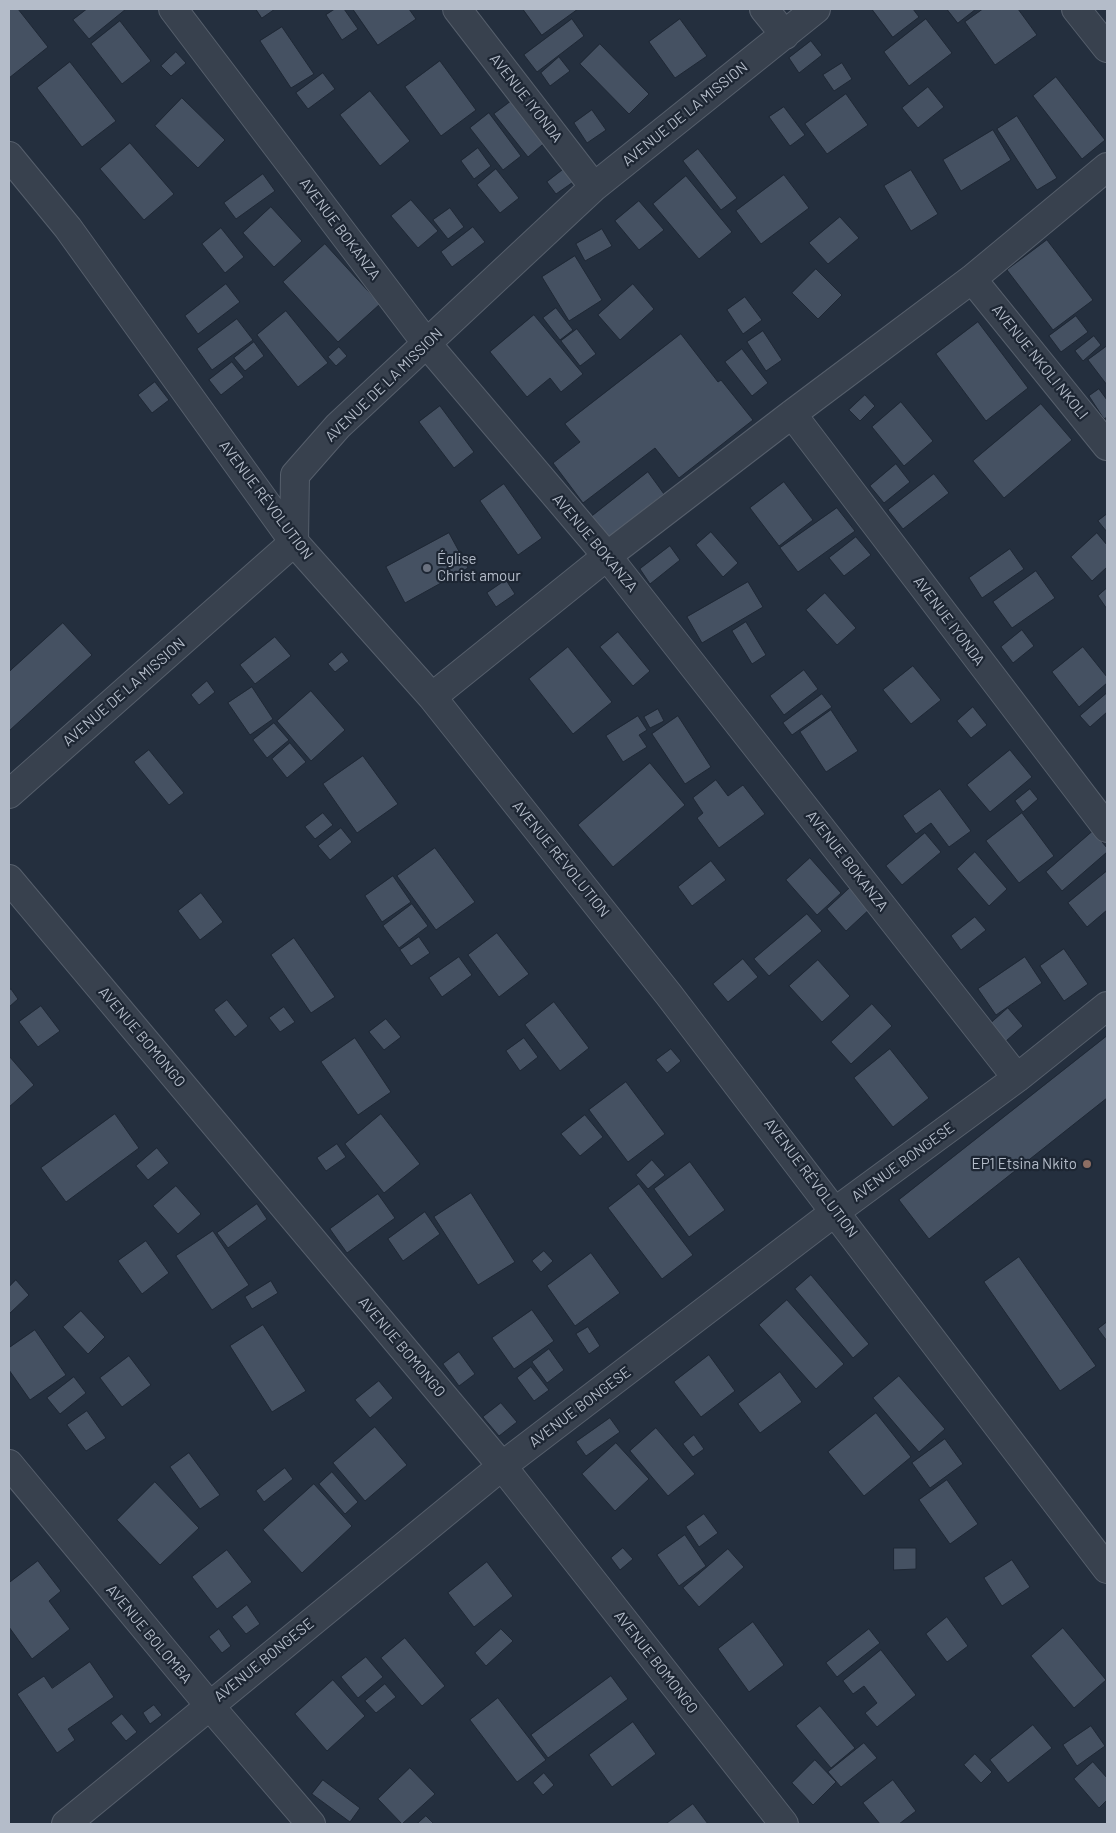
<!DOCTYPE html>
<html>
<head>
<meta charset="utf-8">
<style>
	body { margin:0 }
	#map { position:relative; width:1116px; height:1833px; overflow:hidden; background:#242f3e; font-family:Barlow,sans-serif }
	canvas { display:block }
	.frame { position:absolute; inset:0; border:10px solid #b4bcc9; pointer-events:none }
</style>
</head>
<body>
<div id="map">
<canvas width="1116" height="1833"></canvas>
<div class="frame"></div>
</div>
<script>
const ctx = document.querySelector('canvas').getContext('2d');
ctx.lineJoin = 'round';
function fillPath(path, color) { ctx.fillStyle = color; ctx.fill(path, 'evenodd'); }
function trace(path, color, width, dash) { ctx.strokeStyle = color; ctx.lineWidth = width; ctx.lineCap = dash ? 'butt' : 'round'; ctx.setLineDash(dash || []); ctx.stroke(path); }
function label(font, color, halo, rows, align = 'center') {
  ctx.font = font + ' Barlow,sans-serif'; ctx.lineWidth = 4.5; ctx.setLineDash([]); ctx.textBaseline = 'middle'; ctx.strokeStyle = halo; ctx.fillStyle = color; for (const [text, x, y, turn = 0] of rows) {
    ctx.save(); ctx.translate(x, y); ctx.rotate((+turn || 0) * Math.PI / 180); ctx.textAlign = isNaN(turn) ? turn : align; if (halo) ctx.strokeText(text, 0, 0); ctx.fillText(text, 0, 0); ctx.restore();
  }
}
const building = new Path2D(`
	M9,9h9l30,38 -39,31z
	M87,9h39l-37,30 -16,-19z
	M256,9h19l-13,9z
	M335,9h9l14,20 -16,11 -16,-25z
	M353,9h56l7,10 -38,26z
	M523,9h55l-36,26z
	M872,9h41l6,8 -26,20z
	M947,9h29l-18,14z
	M983,9h35l19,26 -42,30 -30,-43z
	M572,19l12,17 -47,36 -13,-17z
	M680,19l27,37 -32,22 -26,-36z
	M926,19l26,34 -43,33 -25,-34z
	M120,21l31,40 -29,23 -31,-40z
	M282,27l32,47 -23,14 -31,-47z
	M811,41l11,14 -23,18 -10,-15z
	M600,44l49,50 -20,20 -49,-50z
	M176,52l10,11 -15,13 -10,-10z
	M559,57l11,14 -20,15 -9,-13z
	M440,61l36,49 -35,26 -36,-49z
	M70,62l46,59 -34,26 -45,-59z
	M842,63l10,16 -18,12 -11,-16z
	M323,73l12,16 -27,20 -12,-16z
	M1056,77l49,63 -23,19 -49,-63z
	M928,87l16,20 -26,21 -16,-20z
	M370,91l40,50 -30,25 -40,-51z
	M846,94l22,31 -41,29 -22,-30z
	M182,98l43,42 -27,28 -43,-42z
	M514,99l34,41 -20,17 -34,-43z
	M784,107l21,28 -15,11 -21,-29z
	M592,110l14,20 -19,13 -13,-20z
	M489,113l32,43 -18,14 -33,-42z
	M1017,116l40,62 -20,12 -40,-61z
	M993,130l18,30 -50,31 -18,-31z
	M130,143l44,51 -30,26 -44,-51z
	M478,148l13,18 -17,13 -13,-18z
	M698,149l39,49 -16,12 -38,-49z
	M569,165l10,13 -23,16 -9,-12z
	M496,169l23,29 -19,15 -23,-28z
	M911,170l27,44 -27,17 -27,-45z
	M263,174l12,17 -39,28 -12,-16z
	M784,175l25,33 -48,36 -25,-33z
	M686,176l46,56 -33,27 -46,-55z
	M411,200l27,31 -20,17 -27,-32z
	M639,201l25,29 -25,20 -24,-29z
	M271,207l31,34 -28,26 -31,-34z
	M450,208l14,19 -16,12 -15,-19z
	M840,217l19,21 -31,26 -19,-21z
	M473,227l12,15 -33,25 -11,-15z
	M221,228l23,29 -19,16 -23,-29z
	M602,229l10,17 -27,15 -9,-17z
	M1047,240l46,60 -40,30 -46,-60z
	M325,244l55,60 -42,38 -55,-60z
	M575,256l27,44 -33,21 -27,-44z
	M816,269l26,26 -24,24 -26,-26z
	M226,284l14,18 -42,32 -13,-18z
	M633,284l21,25 -34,31 -22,-25z
	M745,297l17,23 -19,14 -16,-24z
	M556,308l17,22 -13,10 -17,-22z
	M286,311l42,52 -30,24 -41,-52z
	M534,315l49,59 -22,18 -11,-14 -23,19 -37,-45z
	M1076,316l12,16 -27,20 -12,-16z
	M237,319l16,21 -41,30 -15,-21z
	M978,322l50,66 -42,33 -50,-67z
	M577,329l19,25 -16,12 -19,-25z
	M763,331l19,29 -16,11 -19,-29z
	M681,334l37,48 3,-2 32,40 -74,58 -24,-30 -72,55 -30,-40 27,-21 -15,-18z
	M1094,336l7,9 -18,16 -8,-10z
	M254,342l10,14 -19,15 -11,-13z
	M1107,346v39l-19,-25z
	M339,347l8,9 -11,10 -8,-9z
	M742,349l26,34 -16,13 -27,-34z
	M232,362l12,15 -23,18 -12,-15z
	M155,382l14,18 -17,13 -14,-18z
	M1099,389l8,11v17l-3,2 -15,-23z
	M865,395l10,11 -15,15 -11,-11z
	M901,402l32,39 -29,25 -32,-39z
	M1041,404l31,36 -68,58 -31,-37z
	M440,406l34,46 -20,16 -35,-46z
	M896,464l14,18 -26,21 -14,-17z
	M648,472l16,22 -56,44 -17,-21z
	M934,474l15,19 -46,36 -15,-19z
	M784,482l29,38 -34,26 -29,-38z
	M504,484l38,54 -24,17 -38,-54z
	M837,508l18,23 -57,41 -18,-24z
	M1107,514v18l-9,-11z
	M711,532l27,31 -15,14 -27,-32z
	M449,533l19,35 -63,35 -19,-36z
	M1097,533l10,12v22l-15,14 -21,-24z
	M856,537l15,18 -27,21 -15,-18z
	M670,546l10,14 -30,24 -10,-15z
	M1010,549l14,20 -42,29 -13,-20z
	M1036,571l19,27 -43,30 -19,-26z
	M506,580l9,14 -19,13 -9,-14z
	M748,582l15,25 -61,36 -15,-26z
	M1107,588v21l-9,-13z
	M825,593l31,35 -19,17 -31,-35z
	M746,622l20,33 -14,9 -20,-33z
	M63,623l29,32 -83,76v-59z
	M1022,630l12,16 -21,17 -12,-16z
	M618,632l32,39 -17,15 -33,-39z
	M275,637l16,19 -36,28 -15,-19z
	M568,647l44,55 -39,32 -44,-55z
	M1083,647l24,30v6l-28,24 -27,-35z
	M342,652l7,9 -14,11 -7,-8z
	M913,666l28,34 -30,24 -28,-34z
	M804,670l14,19 -34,26 -14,-19z
	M207,681l8,11 -16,13 -8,-10z
	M252,687l21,32 -23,16 -22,-32z
	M311,691l34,39 -34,31 -34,-40z
	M1107,693v19l-17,15 -10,-11z
	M822,694l10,13 -40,28 -9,-12z
	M973,707l14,18 -16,13 -14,-17z
	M658,709l6,12 -14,7 -6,-11z
	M831,710l27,41 -32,21 -26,-40z
	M638,716l9,14 -8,5 8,12 -24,15 -17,-26z
	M678,716l33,51 -26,17 -33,-50z
	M274,723l15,17 -22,18 -14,-18z
	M290,743l16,19 -19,16 -15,-19z
	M149,750l35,43 -15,12 -35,-43z
	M1010,750l22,27 -42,35 -23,-27z
	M363,756l35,48 -41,29 -34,-49z
	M650,763l35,42 -72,62 -35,-42z
	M716,780l12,16 15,-11 22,29 -46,34 -22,-30 6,-5 -10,-15z
	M940,789l31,42 -22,16 -18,-24 -15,11 -13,-18z
	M1030,789l8,10 -15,13 -8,-11z
	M323,813l10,12 -18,14 -10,-12z
	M1022,813l32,43 -35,27 -33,-42z
	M341,828l11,14 -22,18 -12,-14z
	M1093,831l14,17v4l-45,39 -16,-19z
	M925,833l16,19 -39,33 -16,-19z
	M435,848l40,54 -39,28 -39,-54z
	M975,852l32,37 -18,17 -32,-37z
	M810,858l31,35 -24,22 -31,-35z
	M711,861l15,19 -34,26 -14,-19z
	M1107,871v39l-20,17 -19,-24z
	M393,876l18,26 -29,20 -17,-26z
	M854,884l19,22 -27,25 -19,-22z
	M201,893l22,29 -23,18 -22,-29z
	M412,904l16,22 -29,22 -16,-22z
	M807,914l15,17 -53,45 -15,-17z
	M975,917l11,13 -25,20 -10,-14z
	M497,933l32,41 -30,23 -31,-42z
	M419,937l11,16 -19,13 -11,-16z
	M294,938l41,59 -24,16 -40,-58z
	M1064,949l24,35 -24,17 -24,-35z
	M459,957l13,18 -30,22 -13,-19z
	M1025,957l17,26 -46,32 -18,-26z
	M743,959l15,18 -30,25 -15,-18z
	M818,960l32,36 -28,26 -33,-36z
	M11,989l7,10 -9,8v-16z
	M227,1000l21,26 -13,11 -21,-27z
	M554,1002l35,46 -29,23 -35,-46z
	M872,1004l20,22 -41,38 -20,-22z
	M41,1006l19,25 -22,16 -19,-25z
	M284,1007l11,15 -15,10 -11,-14z
	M1008,1008l15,18 -17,15 -15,-18z
	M386,1019l15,18 -17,13 -15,-18z
	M1107,1036v62l-178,141 -30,-39z
	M355,1038l36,54 -33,23 -37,-53z
	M524,1038l14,19 -18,14 -14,-20z
	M671,1049l10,12 -14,12 -11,-13z
	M890,1049l39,49 -36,29 -39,-49z
	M9,1056l25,29 -25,22z
	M626,1082l39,52 -37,28 -39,-52z
	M115,1114l24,34 -73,54 -25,-34z
	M381,1114l39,50 -36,29 -39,-49z
	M585,1115l18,22 -23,19 -19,-22z
	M337,1144l9,13 -20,14 -9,-13z
	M157,1148l12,15 -21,17 -12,-14z
	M652,1160l13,15 -17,14 -12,-14z
	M690,1162l35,48 -36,27 -35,-48z
	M639,1184l54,71 -31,24 -54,-71z
	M176,1186l25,28 -23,20 -25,-28z
	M471,1193l44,69 -37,23 -44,-68z
	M378,1194l17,24 -48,35 -17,-24z
	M257,1204l10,15 -39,29 -11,-15z
	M425,1212l15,22 -37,27 -15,-22z
	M213,1231l36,54 -37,25 -36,-54z
	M146,1241l23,32 -27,21 -24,-33z
	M544,1251l9,10 -12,11 -9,-11z
	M591,1253l29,40 -45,33 -28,-40z
	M1019,1257l77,109 -36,25 -76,-109z
	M811,1275l58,69 -16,14 -58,-69z
	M16,1280l13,15 -20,19v-27z
	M271,1281l7,12 -26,16 -7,-12z
	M787,1300l57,64 -28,25 -57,-64z
	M532,1310l22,31 -40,28 -22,-31z
	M81,1311l24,26 -17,17 -25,-27z
	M1107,1322v19l-9,-12z
	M263,1325l43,66 -34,21 -42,-66z
	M588,1327l12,19 -11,8 -13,-20z
	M35,1330l31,45 -36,25 -21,-30v-22z
	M549,1349l15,21 -17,13 -15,-21z
	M459,1352l16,22 -16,12 -16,-22z
	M709,1355l26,36 -34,26 -27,-35z
	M129,1356l22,29 -29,22 -22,-29z
	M531,1367l18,23 -15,11 -17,-23z
	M780,1372l22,30 -42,31 -22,-29z
	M899,1376l46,53 -26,23 -46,-54z
	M74,1377l12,16 -26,21 -13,-16z
	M379,1381l14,17 -23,20 -15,-18z
	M501,1403l16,19 -18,14 -16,-19z
	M87,1411l19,27 -20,13 -19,-26z
	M876,1413l35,44 -47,39 -36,-44z
	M610,1418l10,14 -34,24 -10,-14z
	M375,1427l32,38 -42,36 -32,-38z
	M656,1428l39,46 -27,22 -38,-45z
	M694,1435l10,14 -11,8 -10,-13z
	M945,1439l18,25 -33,24 -18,-25z
	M616,1443l33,36 -34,32 -33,-37z
	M189,1453l31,42 -20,14 -30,-42z
	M285,1468l8,11 -29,23 -8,-11z
	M332,1472l26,30 -13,12 -26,-30z
	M947,1480l31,44 -28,20 -31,-44z
	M155,1482l44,46 -39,37 -43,-45z
	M314,1484l38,42 -50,47 -39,-43z
	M704,1514l14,19 -19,14 -13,-20z
	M685,1535l21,31 -27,20 -22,-31z
	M623,1548l10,11 -13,11 -9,-12z
	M894,1548h22v21l-22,1z
	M728,1549l16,18 -45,40 -16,-19z
	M227,1550l25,32 -35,27 -25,-32z
	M1012,1560l18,27 -28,19 -18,-28z
	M38,1561l23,30 -12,10 21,28 -38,30 -23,-32v-44z
	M487,1562l26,34 -39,31 -26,-34z
	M247,1605l13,19 -14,10 -14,-17z
	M947,1617l21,29 -21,16 -21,-28z
	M753,1622l31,43 -35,27 -31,-43z
	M1063,1628l43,52 -32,28 -43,-52z
	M219,1629l12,17 -9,7 -13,-16z
	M501,1629l12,12 -27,25 -11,-13z
	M869,1629l11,14 -43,34 -11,-14z
	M405,1638l40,48 -23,20 -41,-48z
	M881,1650l35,45 -39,32 -12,-14 12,-10 -13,-17 -11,8 -10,-13z
	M366,1657l17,20 -25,21 -17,-21z
	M90,1662l24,35 -46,32 7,11 -18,13 -40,-59 27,-18 8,12z
	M611,1676l17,23 -80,59 -17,-23z
	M333,1680l32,36 -38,35 -32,-37z
	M385,1684l11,13 -20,16 -11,-12z
	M498,1698l48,62 -29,22 -47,-62z
	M154,1705l8,10 -12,9 -7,-11z
	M820,1706l35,42 -24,20 -35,-42z
	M122,1714l15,18 -11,9 -15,-18z
	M633,1722l23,32 -44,33 -23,-32z
	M1033,1725l19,23 -44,35 -18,-23z
	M1091,1726l14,20 -28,20 -14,-21z
	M864,1743l13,15 -36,29 -13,-15z
	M975,1754l17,18 -11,11 -17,-18z
	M815,1760l21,22 -23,23 -21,-22z
	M1093,1762l14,16v22l-8,8 -25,-29z
	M410,1768l25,26 -33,30 -24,-25z
	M544,1773l10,12 -11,10 -10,-12z
	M323,1780l37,28 -10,14 -38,-28z
	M893,1780l23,31 -17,13h-19l-17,-21z
	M693,1804l15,20h-42z
	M426,1816l8,8h-17z`);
fillPath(building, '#455162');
trace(building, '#1f2835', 1);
const minor = new Path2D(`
	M173,9l254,335 180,212 410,522
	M457,9l137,178
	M764,9l21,26
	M1076,9l31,39
	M9,156l59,72 226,314 138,155 237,298 438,574
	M972,279l135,167
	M792,414l315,414
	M432,697l175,-141 185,-142 180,-135 135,-112
	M9,794l285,-252 1,-67 43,-49 256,-239 222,-178
	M9,879l493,587 282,358
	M9,1464l200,241 102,119
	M66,1824l436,-358 334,-255 181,-133 90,-72`);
trace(minor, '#565f6c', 30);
trace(minor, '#38414e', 28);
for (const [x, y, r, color] of [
	[427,568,5,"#6b7280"],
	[1087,1164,5,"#8d6e63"]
]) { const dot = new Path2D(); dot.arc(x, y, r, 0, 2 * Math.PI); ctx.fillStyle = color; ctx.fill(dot); trace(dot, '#1d2633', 2); }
label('15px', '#b4bcc9', '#1d2633', [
	["AVENUE IYONDA",526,98,52],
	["AVENUE DE LA MISSION",685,114,-39],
	["AVENUE BOKANZA",340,229,53],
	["AVENUE NKOLI NKOLI",1040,362,51],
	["AVENUE DE LA MISSION",384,385,-44],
	["AVENUE RÉVOLUTION",266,500,53],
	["AVENUE BOKANZA",595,543,50],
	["AVENUE IYONDA",949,621,53],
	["AVENUE DE LA MISSION",124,692,-41],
	["AVENUE RÉVOLUTION",561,859,51],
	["AVENUE BOKANZA",847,861,52],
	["AVENUE BOMONGO",142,1037,50],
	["AVENUE BONGESE",903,1162,-36],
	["AVENUE RÉVOLUTION",811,1178,53],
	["AVENUE BOMONGO",402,1347,50],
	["AVENUE BONGESE",580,1407,-37],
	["AVENUE BOLOMBA",149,1634,50],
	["AVENUE BONGESE",264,1660,-39],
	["AVENUE BOMONGO",656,1662,52]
]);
label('15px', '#b4bcc9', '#1d2633', [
	["Église",437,559],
	["Christ amour",437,576],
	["EP1 Etsina Nkito",1077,1164,"right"]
], 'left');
</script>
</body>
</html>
